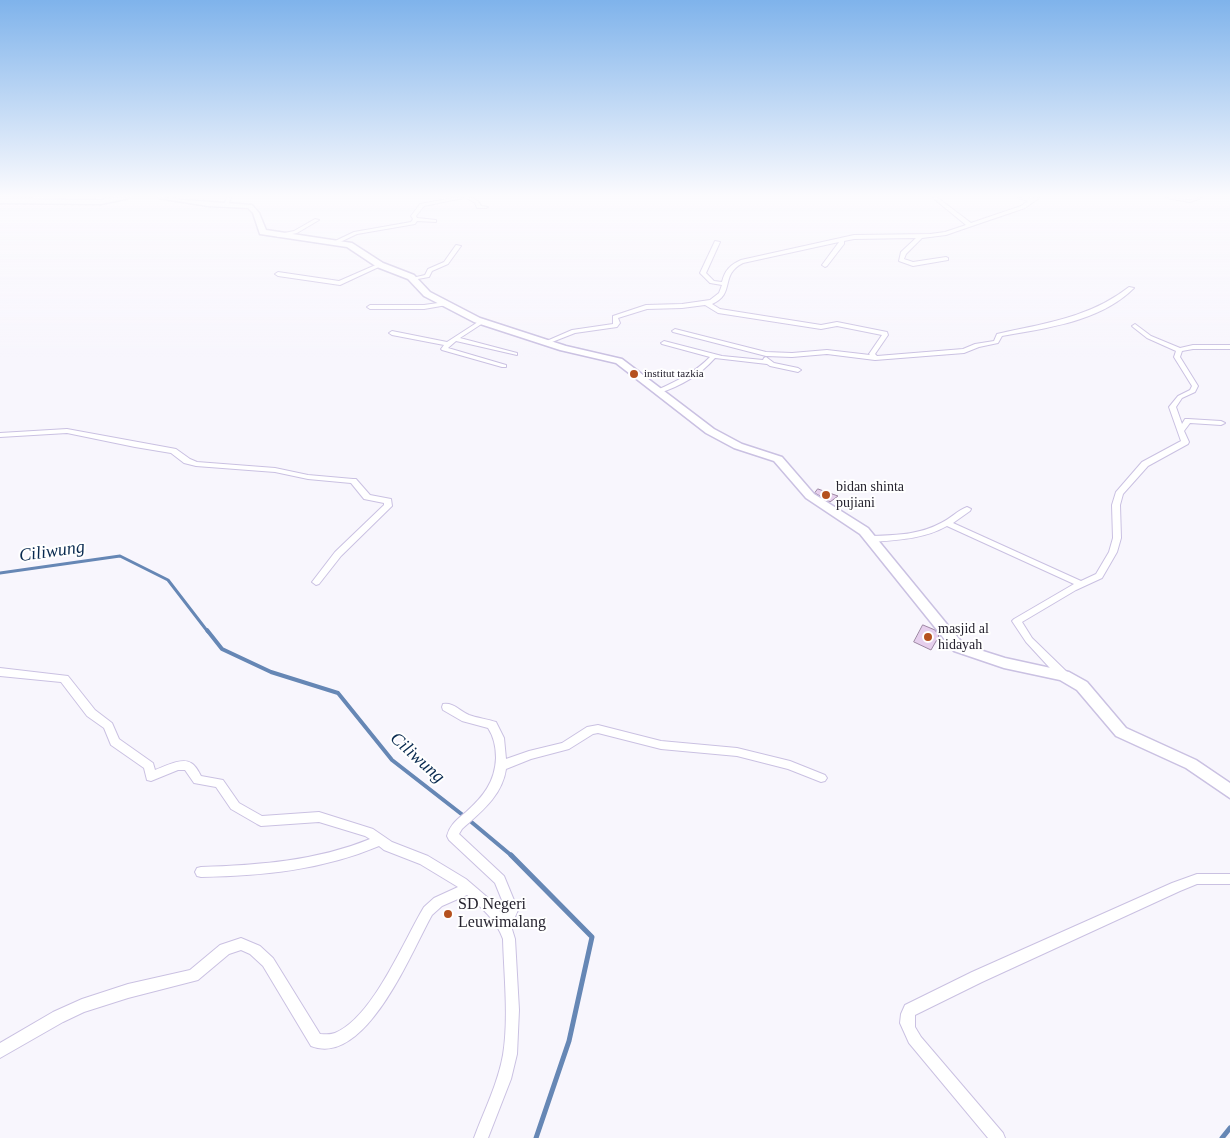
<!DOCTYPE html>
<html>
<head>
<meta charset="utf-8">
<style>
	body { margin:0 }
	canvas { display:block; background:#f8f6fd }
</style>
</head>
<body>
<canvas width="1230" height="1138"></canvas>
<script>
const ctx = document.querySelector('canvas').getContext('2d');
ctx.lineJoin = 'round';
function trace(path, color, width, dash) { ctx.strokeStyle = color; ctx.lineWidth = width; ctx.lineCap = dash ? 'butt' : 'round'; ctx.setLineDash(dash || []); ctx.stroke(path); }
function fillPath(path, color) { ctx.fillStyle = color; ctx.fill(path, 'evenodd'); }
function label(font, color, halo, rows, align = 'center') {
  ctx.font = font + ' Georgia,serif'; ctx.lineWidth = 4; ctx.setLineDash([]); ctx.textBaseline = 'middle'; ctx.strokeStyle = halo; ctx.fillStyle = color; for (const [text, x, y, turn = 0] of rows) {
    ctx.save(); ctx.translate(x, y); ctx.rotate((+turn || 0) * Math.PI / 180); ctx.textAlign = isNaN(turn) ? turn : align; if (halo) ctx.strokeText(text, 0, 0); ctx.fillText(text, 0, 0); ctx.restore();
  }
}
trace(new Path2D(`
	M0,573l120,-17 48,24 40,52`), '#6687b5', 3);
trace(new Path2D(`
	M207,630l15,19 49,23 67,21 54,67 72,56
	M469,820l43,36`), '#6687b5', 4);
trace(new Path2D(`
	M511,855l81,82 -23,104 -33,97
	M1222,1138l8,-10`), '#6687b5', 5);
const building = new Path2D(`
	M818,489l20,7 -8,6 -15,-9z
	M923,625l12,5 4,6 -8,14 -17,-8z`);
fillPath(building, '#e6cfed');
trace(building, '#9c86a2', 1);
const street = new Path2D(`
	M227,198h4l-3,7h-2l-2,-1z
	M453,198h10l-39,8 -8,10 1,2 19,2v2l-19,-1 -2,3 -58,10 -19,9 -5,-1 21,-10 57,-10 2,-3 -2,-3 9,-12z
	M467,198c6,0 11,1 14,8l7,1 -2,1h-9l-2,-5z
	M933,198h5l33,25 50,-17 7,-5 -10,-3 14,1 7,-1 -14,10 -53,18 -26,9 -24,3 -16,16 -2,5 9,3 33,-5 2,1v2l-35,6 -14,-5 2,-9 15,-14 -62,1 -10,2v3l-17,22 -2,1 -3,-2 17,-23 -96,21c-24,12 -7,31 -31,41l8,5 101,16 16,-3 50,10 1,3 -13,19 2,2 86,-7 12,-5 19,-3 3,-7c48,-11 92,-16 132,-47l5,1c-34,34 -88,40 -132,48l-4,7 -19,4 -15,6 -89,7 -48,-6 -35,3 -26,-1 -93,-24 -1,-1 3,-2 91,23 26,1 35,-3 43,5 -1,-1 13,-19 -45,-9 -16,3 -103,-16 -13,-8 -23,3 -35,1 -29,9 2,5 -3,4 -42,6 -28,11 -5,-1 30,-13 41,-6v-8l33,-11 36,-1 28,-4 9,-7 3,-8 -12,-2 -10,-10 15,-32 5,1 -14,31 8,8 8,1c3,-12 8,-17 19,-22l113,-25 76,-1 15,-2 21,-7z
	M1166,198l24,2 12,-2 -12,4z
	M315,219l4,1 -22,13 -19,4 -3,-2 19,-4z
	M456,245l5,1 -13,18 -16,7 -3,6 -17,3v-2l13,-3 3,-6 16,-7z
	M378,264l5,1 -43,20 -62,-9 -3,-2 3,-2 61,9z
	M445,302l3,2 -1,1 -23,4h-54l-3,-2 3,-2h54z
	M481,320l3,2 -1,1 -23,15 57,15v2l-61,-14 -8,7 58,17v2h-4l-60,-17 -1,-1 3,-4 -52,-10 -3,-2 3,-2 55,11z
	M1135,324l16,12 29,12 13,-3h37v4h-37l-11,2 -2,6 18,29 -3,6 -13,6 -6,9 6,17 3,-5h3l33,2 4,2 -4,2 -31,-2 -6,8 5,11 -1,2 -40,22 -25,28 -3,11 1,33 -4,14 -15,26 -26,12 -54,32 10,16 36,35 1,3 -1,3h-8l-34,-37 -14,-21 2,-2 60,-35 -127,-58c-23,13 -49,14 -75,16l-4,-3 4,-3c24,-1 47,-1 69,-13 9,-4 17,-13 26,-16l4,2 -1,2 -17,12 128,58 15,-7 13,-22 4,-14 -1,-33 4,-13 26,-30 39,-21 -12,-34 9,-11 12,-6 2,-4 -18,-29 2,-6 -29,-13 -14,-11 -1,-1z
	M664,341l58,15 41,4 1,-2 2,-1 8,6 24,5 3,2 -3,2 -28,-6 -3,-2 -52,-6c-15,17 -34,28 -56,35l-2,-1v-2c20,-9 37,-17 53,-33l-48,-13 -1,-1z
	M67,429l109,20 14,10 7,3 78,6 33,7 45,4h3l14,16 21,4 1,7 -51,50 -22,28 -3,1 -4,-3 23,-30 49,-47v-2l-20,-4 -13,-16 -43,-4 -33,-7 -79,-6 -12,-3 -13,-10 -36,-6 -68,-14 -67,4v-4z
	M0,668l68,8 27,34 17,13 7,16 34,24 2,7c9,-3 27,-13 36,-7 4,2 8,9 10,13l22,4 16,23 23,13 57,-4 54,17 19,13 36,14 38,23 21,18 16,18 3,-5 -11,-27 -46,-43 -2,-4c3,-12 11,-17 19,-24 17,-15 29,-30 30,-54 0,-10 -2,-21 -8,-30l-26,-7 -19,-11 -1,-3 1,-3c10,-2 17,7 26,11 8,3 18,4 27,7l8,16 2,21 23,-8 33,-8 25,-16 11,-2 63,16 76,7 53,13 35,14 2,3 -2,3 -4,1 -33,-13 -51,-13 -76,-7 -63,-16 -5,1 -24,15 -38,10 -25,10c-4,27 -25,43 -44,60l-3,5 45,42 14,34 -7,16 4,13 4,71 -2,44 -6,25 -23,59h-14c10,-27 24,-55 29,-83 6,-36 1,-80 0,-116 -6,-18 -22,-32 -36,-44l-25,11 -10,9c-20,35 -66,153 -121,131l-48,-80 -13,-12 -9,-4 -12,4 -31,26 -70,18 -44,14 -21,10 -63,36v-15l53,-31 29,-13 46,-15 62,-14 30,-25 21,-7 19,8 13,12 47,76c5,0 10,1 15,-1 38,-16 68,-91 89,-126l10,-9 24,-11 -38,-23 -36,-14 -5,-4c-57,24 -116,30 -178,31l-4,-1 -2,-4 2,-4 4,-1c58,-2 115,-6 169,-28l-5,-3 -46,-14 -58,4 -4,-2 -26,-15 -15,-22 -22,-4 -9,-13h-7l-27,11 -4,-1 -3,-12 -33,-23 -7,-17 -17,-12 -26,-34 -61,-6z
	M1197,874h33v10h-33l-17,7 -198,91 -67,33v12l6,10 82,96 2,5h-17l-79,-95 -9,-20 1,-9 4,-9 67,-33 200,-89z`);
const secondary = new Path2D(`
	M114,198h16l-29,6 -101,-1v-4l101,1z
	M158,198l94,7 7,8 7,17 86,13 31,20 31,12 16,17 50,26 86,28 56,13 92,70 28,15 40,13 32,37 54,34 96,117 41,13 64,14 18,10 39,46 70,32 34,23v15l-44,-30 -70,-32 -39,-46 -17,-10 -56,-12 -50,-17 -94,-117 -54,-36 -32,-37 -40,-13 -28,-15 -90,-70 -56,-13 -86,-28 -50,-26 -16,-17 -31,-12 -30,-20 -87,-13 -7,-21 -5,-5 -40,-2z`);
trace(street, '#cac1e2', 2);
trace(secondary, '#cac1e2', 3);
fillPath(street, '#fff');
fillPath(secondary, '#fff');
const sky = ctx.createLinearGradient(0, 0, 0, 357);
sky.addColorStop(0, '#7fb3eb');
sky.addColorStop(0.55, '#fcfbfe');
sky.addColorStop(1, '#fcfbfe00');
ctx.fillStyle = sky;
ctx.fillRect(0, 0, 1230, 357);
for (const [x, y, r, color] of [
	[634,374,5,"#b5511e"],
	[826,495,5,"#b5511e"],
	[928,637,5,"#b5511e"],
	[448,914,5,"#b5511e"]
]) { const dot = new Path2D(); dot.arc(x, y, r, 0, 2 * Math.PI); ctx.fillStyle = color; ctx.fill(dot); trace(dot, '#fff', 2); }
label('11px', '#26232f', '#fff', [
	["institut tazkia",644,374]
], 'left');
label('14px', '#26232f', '#fff', [
	["bidan shinta",836,487],
	["pujiani",836,503],
	["masjid al",938,629],
	["hidayah",938,645]
], 'left');
label('16px', '#26232f', '#fff', [
	["SD Negeri",458,905],
	["Leuwimalang",458,923]
], 'left');
label('italic 18px', '#08294f', '#fff', [
	["Ciliwung",52,552,-8],
	["Ciliwung",417,758,42]
]);
</script>
</body>
</html>
